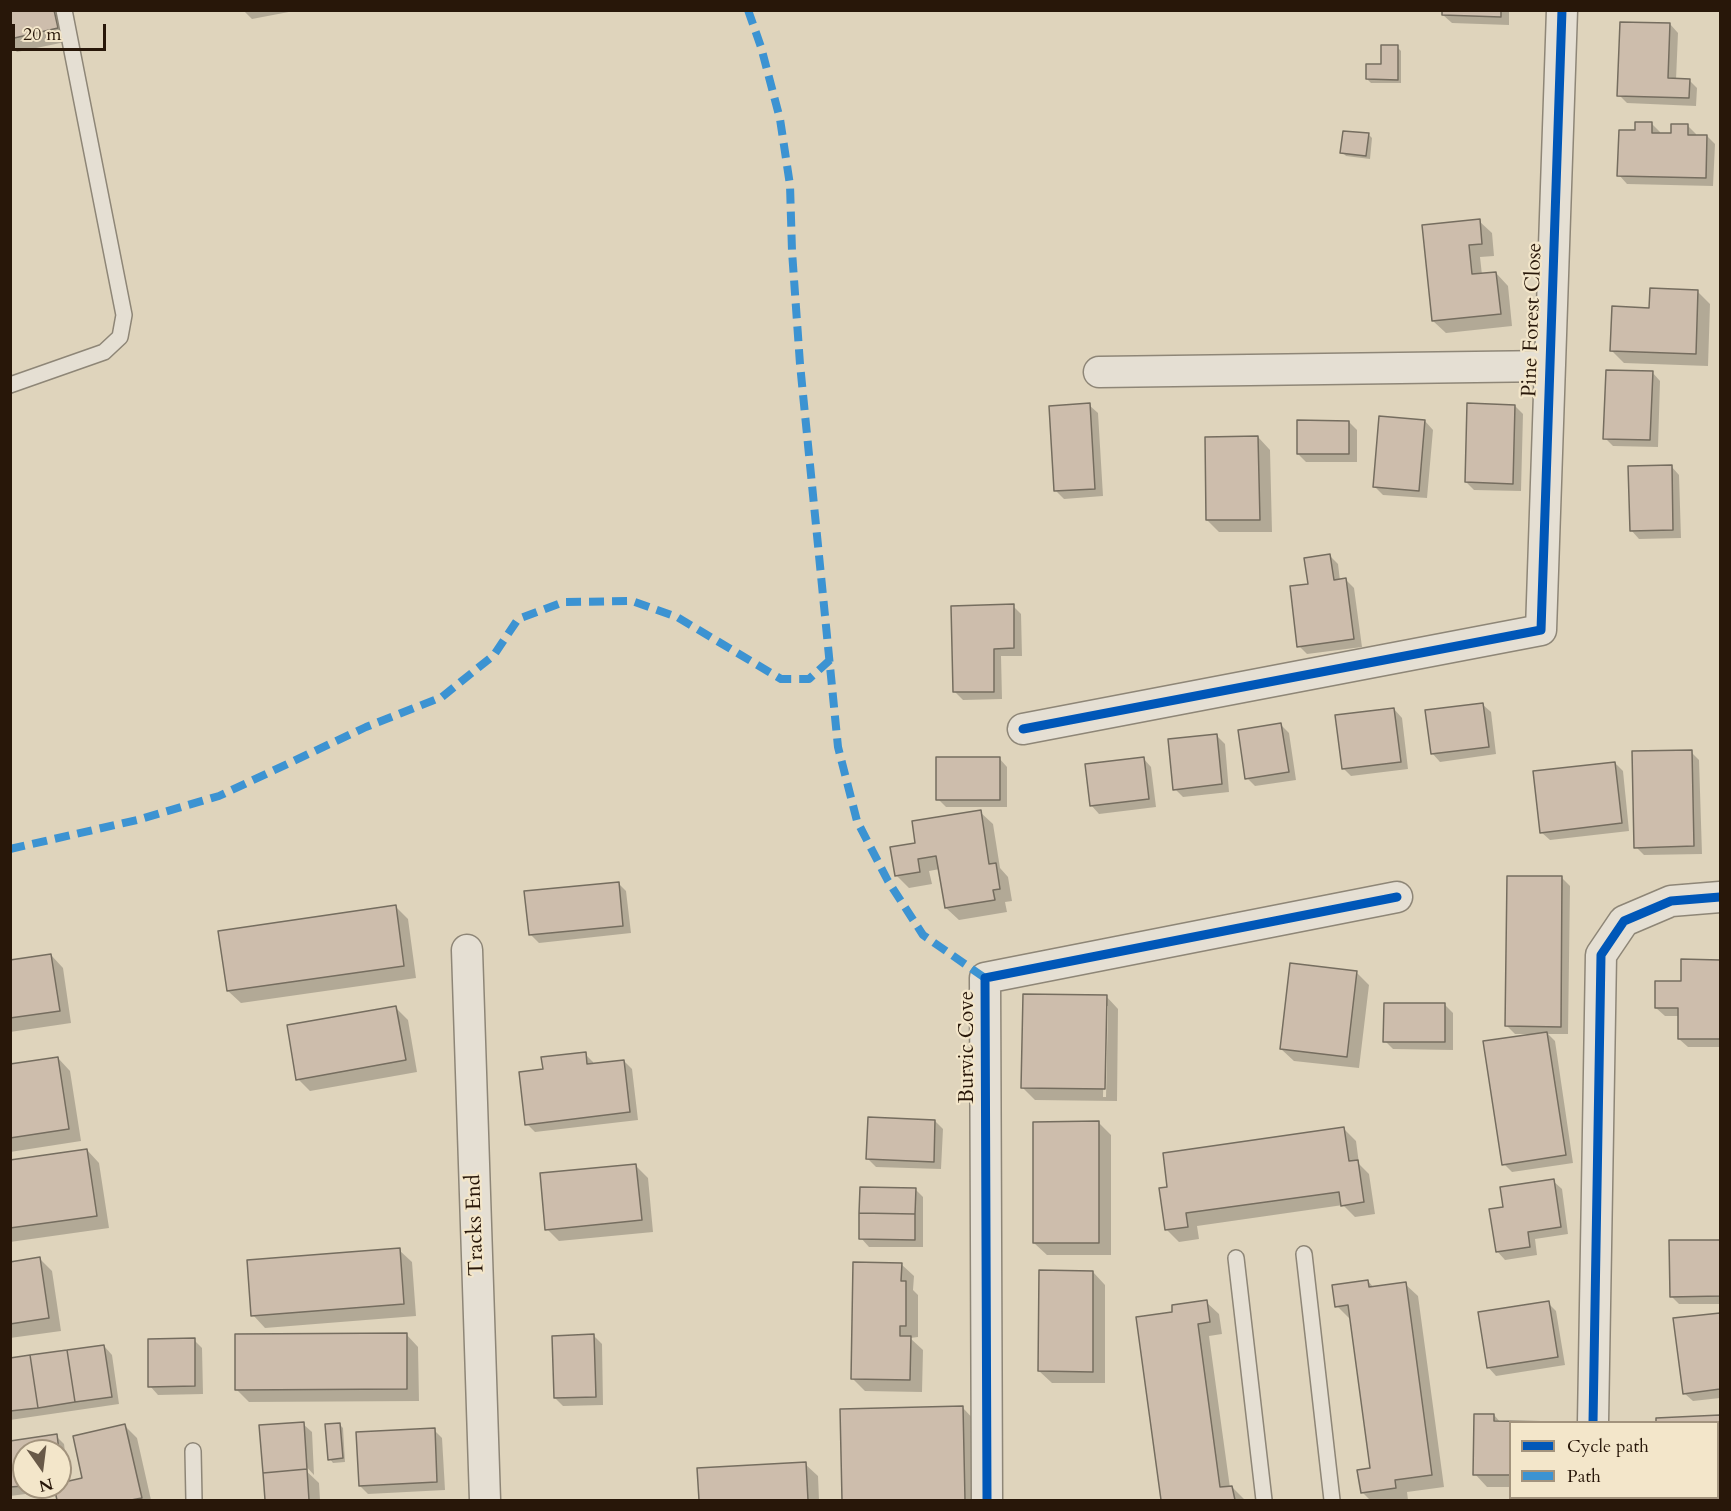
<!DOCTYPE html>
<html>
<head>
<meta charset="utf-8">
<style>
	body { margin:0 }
	#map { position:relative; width:1731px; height:1511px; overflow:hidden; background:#dfd4bc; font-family:Cardo,serif }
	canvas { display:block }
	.frame { position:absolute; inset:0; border:12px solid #281709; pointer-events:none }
	.legend { position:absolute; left:1509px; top:1421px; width:210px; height:78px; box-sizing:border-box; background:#f3e6ca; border:2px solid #a2937d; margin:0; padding:8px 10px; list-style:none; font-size:18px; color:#281709 }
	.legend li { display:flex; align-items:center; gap:12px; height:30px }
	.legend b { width:30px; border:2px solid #a2937d }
	.north { position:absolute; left:12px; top:1439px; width:60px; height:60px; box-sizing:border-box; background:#f3e6ca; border:2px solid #a2937d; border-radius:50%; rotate:166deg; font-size:16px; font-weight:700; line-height:24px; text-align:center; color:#281709 }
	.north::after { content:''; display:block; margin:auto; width:21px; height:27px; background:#685948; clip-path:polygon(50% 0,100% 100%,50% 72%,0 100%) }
	.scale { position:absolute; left:12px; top:24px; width:94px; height:27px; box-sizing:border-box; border:3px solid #281709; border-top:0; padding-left:8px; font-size:18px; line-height:21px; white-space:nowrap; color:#281709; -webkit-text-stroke:4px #f3e6ca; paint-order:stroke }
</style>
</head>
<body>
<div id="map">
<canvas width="1731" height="1511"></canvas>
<div class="frame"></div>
<ul class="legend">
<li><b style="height:8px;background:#0057b8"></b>Cycle path</li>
<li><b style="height:8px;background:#3c93d2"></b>Path</li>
</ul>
<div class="north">N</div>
<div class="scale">20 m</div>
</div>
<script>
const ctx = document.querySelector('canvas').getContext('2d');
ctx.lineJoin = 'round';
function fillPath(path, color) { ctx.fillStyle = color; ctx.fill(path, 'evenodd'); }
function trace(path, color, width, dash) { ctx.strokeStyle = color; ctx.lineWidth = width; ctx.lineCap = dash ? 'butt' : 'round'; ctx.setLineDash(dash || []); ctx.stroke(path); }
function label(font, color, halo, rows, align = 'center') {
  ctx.font = font + ' Cardo,serif'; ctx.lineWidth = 4.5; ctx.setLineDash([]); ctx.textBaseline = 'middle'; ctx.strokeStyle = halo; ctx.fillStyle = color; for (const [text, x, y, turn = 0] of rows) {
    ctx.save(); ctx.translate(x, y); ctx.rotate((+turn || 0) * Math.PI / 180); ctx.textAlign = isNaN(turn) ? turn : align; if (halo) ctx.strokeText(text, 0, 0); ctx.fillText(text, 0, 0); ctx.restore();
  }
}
fillPath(new Path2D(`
	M10,10h53l7,31 -53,11 -7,-7z
	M243,10h51v1l-42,8z
	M1444,10h65v15l-57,-2 -9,-8z
	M1670,24l8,9 -2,47h13l8,8 -1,18 -69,-3 -8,-8z
	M1397,47l4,4v32h-30l-4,-4 15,-14z
	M1652,124l8,8v3h13l15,-9 8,8v2h11l8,8 -2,42 -86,-2 -8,-9z
	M1368,134l4,4 -2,21 -24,-3 -4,-4z
	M1479,221l13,12 2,23 -14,1 2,18 14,-2 12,13 4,40 -66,7 -13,-12z
	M1697,291l13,13 -2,62 -84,-3 -12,-12 38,-41z
	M1652,372l8,9 -2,66 -45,-1 -8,-8z
	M1089,405l9,8 5,83 -39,3 -8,-8z
	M1515,406l8,8 -2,77 -47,-1 -8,-8z
	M1425,421l8,9 -6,68 -44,-3 -8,-8z
	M1349,422l8,8v32h-51l-8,-8z
	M1258,437l12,13 2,82h-53l-12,-12z
	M1671,466l8,9 2,63 -42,1 -8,-9z
	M1330,556l8,8 2,17 6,-1 8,8 8,59 -55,7 -8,-8 10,-61z
	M1013,606l8,8 1,42h-21l1,43 -39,1 -8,-8z
	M1482,704l9,8 5,42 -56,8 -8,-9z
	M1394,709l8,9 6,51 -57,7 -8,-8z
	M1281,725l8,8 7,47 -41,6 -8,-8z
	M1217,736l8,8 4,48 -46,5 -8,-8z
	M1691,752l8,8 3,94 -58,1 -8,-8z
	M999,758l8,9v40h-61l-8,-8z
	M1143,758l8,9 5,40 -57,7 -8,-9z
	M1615,763l8,8 6,60 -79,9 -9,-8z
	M980,812l13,12 7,44 8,9 4,24 -7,1 2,10 -48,8 -13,-12 -6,-39 -11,2 3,13 -23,4 -13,-13 21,-31z
	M1562,878l8,8 -2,148h-20l7,7 18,122 -61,9 -8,-8 25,-128v-2h-14l-8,-8z
	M618,883l8,8 5,42 -92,10 -9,-9z
	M395,906l13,13 8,59 -175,25 -13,-12z
	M51,955l12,13 8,55 -61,9v-71z
	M1683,961h37v86h-32l-9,-8 1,-23h-15l-9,-8 27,-25z
	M1356,972l13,13 -10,83 -65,-7 -13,-12z
	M1106,996l12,13 -1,92 -82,-1 -12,-12zM1105,1006h3l-2,91h-3z
	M1445,1005l8,8v37l-60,-1 -8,-8z
	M395,1007l13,13 9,52 -107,19 -12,-12z
	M585,1054l8,8 1,3 30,-4 8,8 6,51 -103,12 -8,-8 17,-53z
	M58,1058l12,13 11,70 -71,11v-86z
	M935,1121l8,8 -2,40 -65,-2 -8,-8z
	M1099,1123l12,12v120h-64l-13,-12z
	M1343,1128l13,13 3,23 10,10 6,40 -20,3 -12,-12 -146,21 2,13 -20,3 -12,-12 2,-42z
	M87,1150l12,13 10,65 -99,14v-81z
	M636,1166l12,12 5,54 -94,9 -12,-12z
	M1553,1181l9,8 6,45 -33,5 2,16 -32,5 -8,-9z
	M915,1189l8,8v50h-54l-8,-9z
	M1671,1241h49v63h-41l-8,-8z
	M399,1250l13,12 4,54 -151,12 -12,-13z
	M40,1259l12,12 9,60 -51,7v-75z
	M901,1264l13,12 -1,14 5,5v42l-8,1 13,12 -1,42 -57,-1 -13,-13z
	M1093,1272l12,13v98h-53l-13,-12z
	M1368,1281l6,7 31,-4 13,12 26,191 -37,5 1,8h-38l-8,-8 9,-22 -20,-152h-2l-12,-12z
	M1206,1302l13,12 3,20 -13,2 21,152 2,-1 13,13h-83l-25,-181 37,-6z
	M1548,1303l8,8 9,54 -69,11 -8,-9z
	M1720,1314v84l-27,3 -9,-8 -9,-73z
	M406,1334l12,13 1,54 -170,1 -12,-12z
	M594,1336l8,8 1,61 -40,1 -8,-8z
	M194,1340l8,8 1,46 -45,1 -8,-9z
	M104,1346l8,9 7,49 -109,16v-60z
	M963,1408l16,17 2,75h-138l-1,-89z
	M1494,1415l7,8h9v64h-23l-12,-13z
	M1720,1416v64h-2v-58h-60l-1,-3z
	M303,1424l9,8 2,43 -11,-12 -3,2 19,18 1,17h-54l-5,-73z
	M339,1424l4,4 2,34 -12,1 -3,-4z
	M125,1426l12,12 14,62h-92l-2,-10 -47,6v-54l46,-6 8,8 5,38 15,-3zM24,1451h36v36h-36z
	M434,1430l8,8 3,52 -77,4 -8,-8z
	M805,1464l13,12 1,24h-119l-2,-31z
	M1720,1490v10h-59v-2h57v-7z`), '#0003');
const building = new Path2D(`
	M10,10h44l4,18 -48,11z
	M1442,10h59v7l-59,-2z
	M1620,22l50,1 -2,55 22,1 -1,19 -72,-2z
	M1381,45h17v35l-32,-1v-15h15z
	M1635,122h17v11h19v-9h17v11h19l-1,43 -89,-2 2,-46h16z
	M1343,131l26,2 -3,23 -26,-3z
	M1480,219l2,25 -13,1 3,29 24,-2 5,42 -69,7 -10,-96z
	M1650,288l48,2 -2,64 -86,-3 2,-45 37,2z
	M1606,370l47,1 -3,69 -47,-1z
	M1090,403l5,86 -41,2 -5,-85z
	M1467,403l48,2 -2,79 -48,-2z
	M1379,416l46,4 -6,71 -46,-4z
	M1297,420l52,1v33h-52z
	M1258,436l2,84h-54l-1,-83z
	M1672,465l1,65 -43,1 -2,-65z
	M1330,554l4,26 12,-2 8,61 -57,8 -7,-61 18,-2 -4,-26z
	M1014,604v44l-20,1v43h-41l-2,-86z
	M1483,703l6,44 -58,7 -6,-44z
	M1394,708l7,54 -59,7 -7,-54z
	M1281,723l8,49 -44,7 -7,-49z
	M1217,734l5,50 -49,6 -5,-51z
	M1692,750l2,96 -60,2 -2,-97z
	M936,757h64v43h-64z
	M1144,757l5,42 -59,7 -5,-42z
	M1615,762l7,61 -82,10 -7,-62z
	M981,810l8,54 7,-1 4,26 -7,1 2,10 -50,8 -9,-52 -18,3 2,13 -25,4 -5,-29 25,-4 -3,-22z
	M1507,876h55l-1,151 -56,-1z
	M619,882l4,44 -94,9 -5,-44z
	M396,905l8,61 -177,25 -9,-60z
	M51,954l9,57 -50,7v-58z
	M1681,959l39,1v79h-42v-31h-23v-27h26z
	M1290,963l67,8 -10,86 -67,-8z
	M1023,994l84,1 -2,94 -84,-1z
	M1384,1003h61v39h-62z
	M396,1006l10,54 -110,20 -9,-55z
	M1547,1032l19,123 -64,10 -19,-124z
	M586,1052l1,12 37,-4 6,52 -105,13 -6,-53 24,-3 -2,-12z
	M58,1057l11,72 -59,9v-74z
	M868,1117l67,3 -1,42 -68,-3z
	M1099,1121v122h-66v-121z
	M1344,1127l5,34 9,-1 6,42 -23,4 -2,-14 -153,21 2,14 -23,3 -6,-42 8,-1 -4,-34z
	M87,1149l10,67 -87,12v-68z
	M636,1164l6,56 -97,10 -5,-57z
	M1554,1179l7,48 -33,5 2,15 -34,5 -7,-43 14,-2 -3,-20z
	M860,1187l56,1 -1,26 -56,-1z
	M859,1213l56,1v26l-56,-1z
	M1669,1240h51v56l-50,1z
	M400,1248l4,56 -153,12 -4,-56z
	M40,1257l9,61 -39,6v-62z
	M853,1262l49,1 -1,18h5v45h-6v10h11l-1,44 -59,-1z
	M1039,1270l54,1v101l-55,-1z
	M1368,1280l1,7 37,-5 26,193 -37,5 1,8 -35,5 -4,-23 13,-2 -22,-163 -13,2 -3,-22z
	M1207,1300l3,22 -12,2 22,163 12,-1 3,14h-74l-25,-183 36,-5v-7z
	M1549,1301l9,56 -71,11 -9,-56z
	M1720,1313v76l-37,5 -10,-76z
	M407,1333v56l-172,1v-56z
	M594,1334l2,63 -42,1 -2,-62z
	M195,1338v48l-47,1v-48z
	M104,1345l8,52 -37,5 -8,-52z
	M67,1350l8,52 -37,6 -8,-53z
	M30,1355l8,53 -28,3v-53z
	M963,1406l2,94h-123l-2,-91z
	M1474,1414h20v7l63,1h-47v53h-37z
	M1720,1415v57h-2v-50h-62v-4z
	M304,1422l3,47 -44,4 -4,-48z
	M340,1423l3,35 -15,2 -3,-36z
	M125,1424l17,74 -11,2h-74l-3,-13h6v-4l22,-5 -9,-42z
	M435,1428l2,54 -78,4 -3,-54z
	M57,1434l2,17h-35v35l-14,1v-46z
	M806,1462l2,38h-109l-2,-32z
	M307,1469l2,31h-44l-2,-27z
	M1718,1489h2v11h-60v-2h58z`);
fillPath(building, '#cdbdac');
trace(building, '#756d5f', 1.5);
const service = new Path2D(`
	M10,385l94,-33 16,-15 4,-22 -60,-305
	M1304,1254l28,246
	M1236,1258l28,242
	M193,1451l1,49`);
const minor = new Path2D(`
	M1099,372l451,-6
	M1023,729l518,-99 21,-620
	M467,950l18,550
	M1593,1422l8,-467 23,-34 47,-20 49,-4
	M987,1500l-2,-522 412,-81
	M1591,1500v-2`);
trace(service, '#8e8677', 18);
trace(minor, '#8e8677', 33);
trace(service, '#e5dfd3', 15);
trace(minor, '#e5dfd3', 30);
trace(new Path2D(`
	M748,10l13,37 19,72 10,66 2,66 8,113 38,383 19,74 31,60 35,54 62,43
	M10,849l127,-29 82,-24 147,-69 76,-30 52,-42 24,-36 46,-17 68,-1 45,16 104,62h28l21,-19`), '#3c93d2', 8, [15, 8]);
trace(new Path2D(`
	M1023,729l518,-99 21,-620
	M1593,1422l8,-467 23,-34 47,-20 49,-4
	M987,1500l-2,-522 412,-81`), '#0057b8', 9);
label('21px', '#281709', '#f3e6ca', [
	["Pine Forest Close",1533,320,-88],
	["Burvic Cove",968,1047,-90],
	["Tracks End",476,1225,-92]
]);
</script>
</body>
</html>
